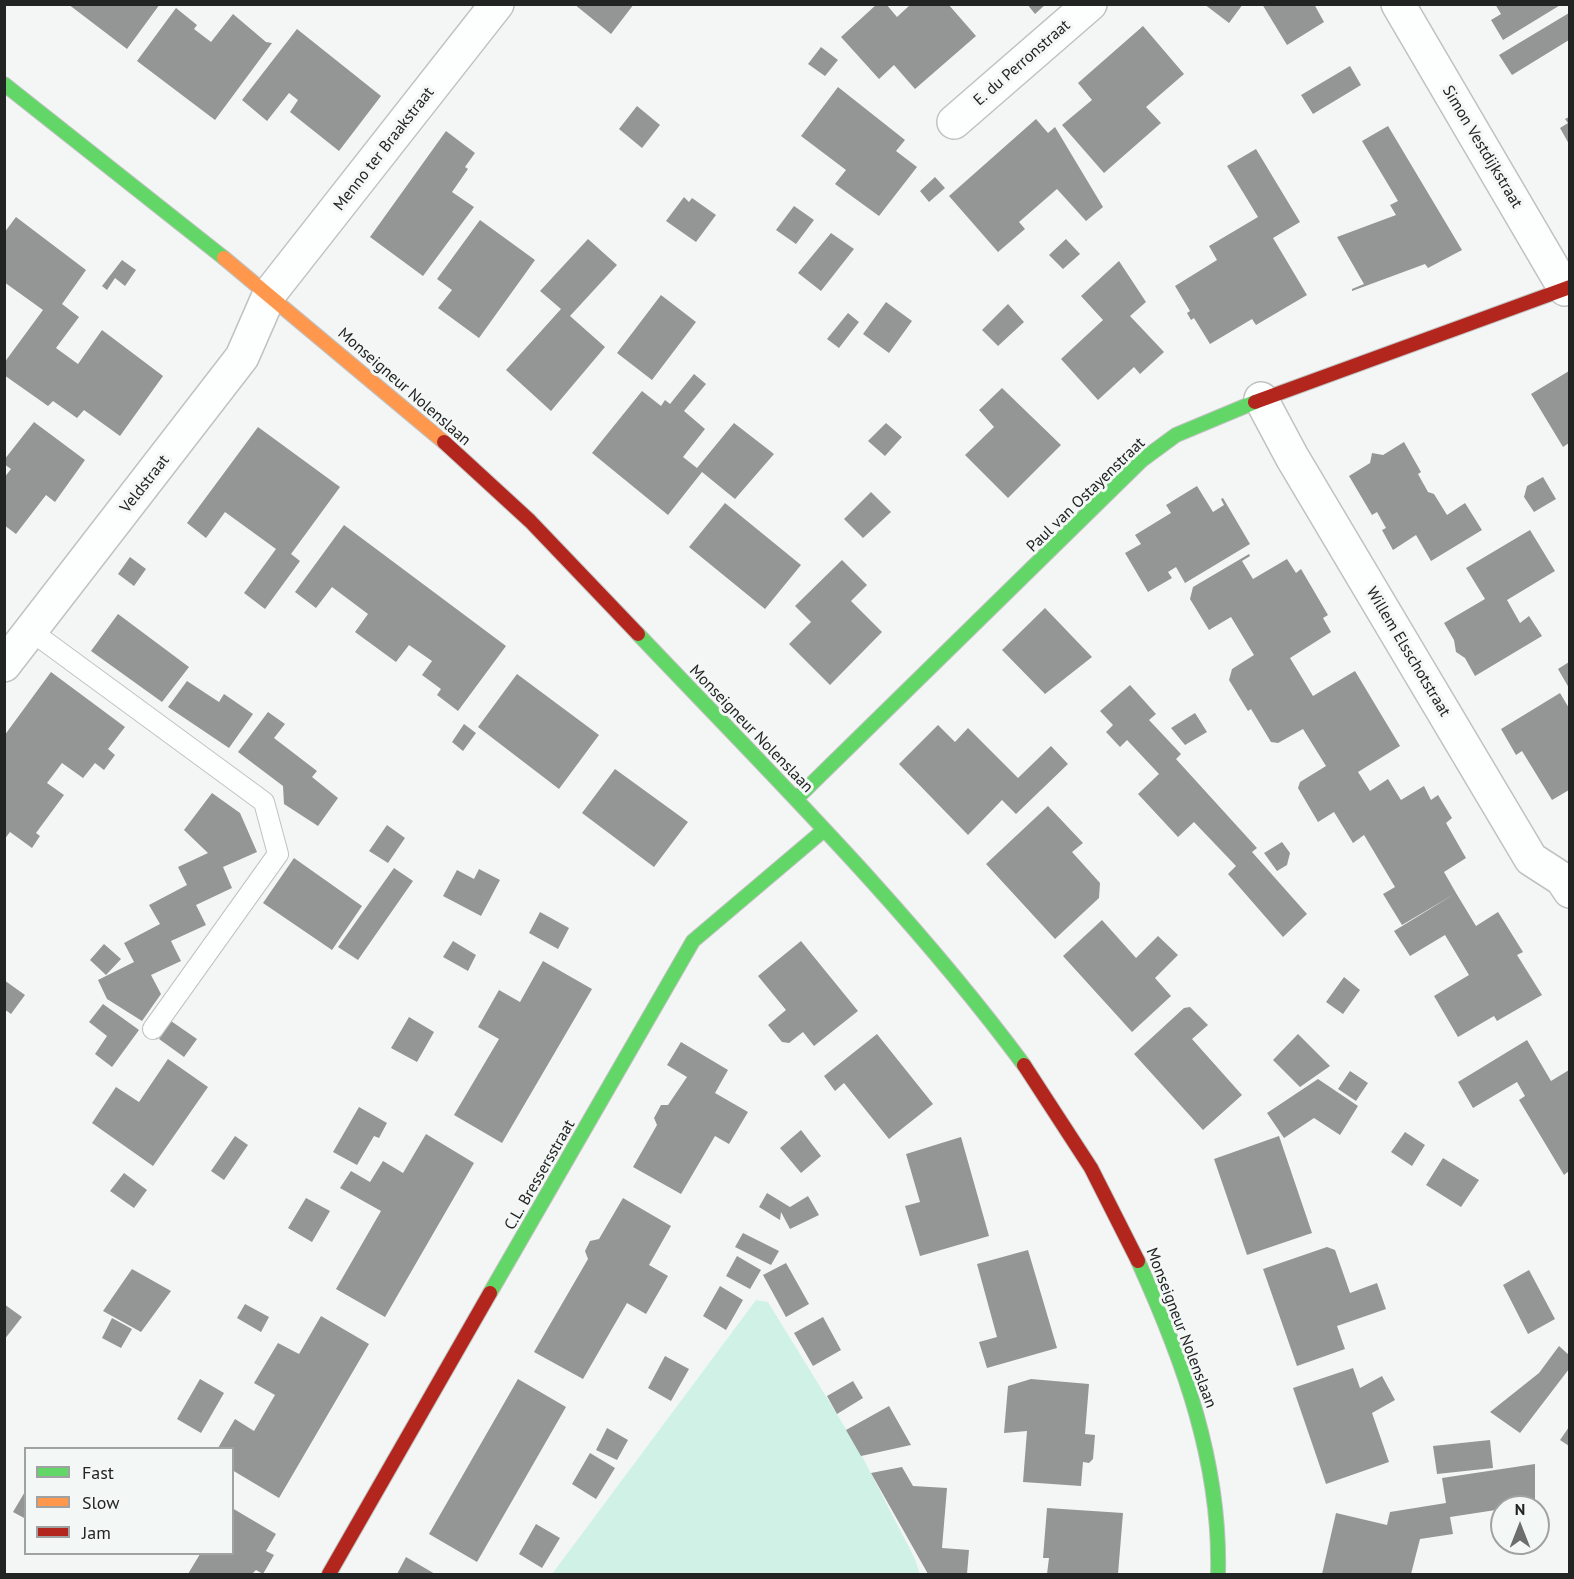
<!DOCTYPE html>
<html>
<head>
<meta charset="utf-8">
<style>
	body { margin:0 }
	#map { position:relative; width:1574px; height:1579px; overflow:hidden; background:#f4f6f5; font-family:"PT Sans",sans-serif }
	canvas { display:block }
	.frame { position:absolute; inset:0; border:6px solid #222323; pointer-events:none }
	.legend { position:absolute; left:24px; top:1447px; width:210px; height:108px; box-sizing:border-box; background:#f3f7f5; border:2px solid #9fa2a1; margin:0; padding:8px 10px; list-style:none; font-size:18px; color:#222323 }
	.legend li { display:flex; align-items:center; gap:12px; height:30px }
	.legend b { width:30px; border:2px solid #9fa2a1 }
	.north { position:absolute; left:1490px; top:1495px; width:60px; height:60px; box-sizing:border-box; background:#f3f7f5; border:2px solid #9fa2a1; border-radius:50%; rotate:0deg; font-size:16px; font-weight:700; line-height:24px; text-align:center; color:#222323 }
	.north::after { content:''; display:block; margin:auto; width:21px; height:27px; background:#6c6d6c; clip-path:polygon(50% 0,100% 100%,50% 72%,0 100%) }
</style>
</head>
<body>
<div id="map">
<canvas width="1574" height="1579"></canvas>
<div class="frame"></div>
<ul class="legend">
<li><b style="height:8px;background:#63d668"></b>Fast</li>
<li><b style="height:8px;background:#ff974d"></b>Slow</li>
<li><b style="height:8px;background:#b3261e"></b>Jam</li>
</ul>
<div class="north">N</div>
</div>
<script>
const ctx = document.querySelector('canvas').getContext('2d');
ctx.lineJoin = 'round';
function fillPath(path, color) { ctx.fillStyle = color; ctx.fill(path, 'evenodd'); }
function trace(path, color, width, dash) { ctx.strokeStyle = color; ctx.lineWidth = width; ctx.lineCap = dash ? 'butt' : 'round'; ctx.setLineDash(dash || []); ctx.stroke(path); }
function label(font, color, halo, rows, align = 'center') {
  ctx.font = font + ' "PT Sans",sans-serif'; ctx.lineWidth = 6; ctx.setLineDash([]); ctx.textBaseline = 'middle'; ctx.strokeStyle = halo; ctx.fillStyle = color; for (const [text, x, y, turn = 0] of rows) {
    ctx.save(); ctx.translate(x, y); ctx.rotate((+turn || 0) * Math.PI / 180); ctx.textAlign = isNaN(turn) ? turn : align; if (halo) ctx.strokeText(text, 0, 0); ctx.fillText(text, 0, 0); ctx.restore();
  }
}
fillPath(new Path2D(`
	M756,1300l12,2 91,148 56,109 5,15h-368z`), '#d0f2e6');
fillPath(new Path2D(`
	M68,4h92l-33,45z
	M574,4h60l-23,30z
	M877,4h9l11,13 14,-13h37l28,32 -61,53 -21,-24 -15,14 -38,-42z
	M1027,4h19l-11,10z
	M1204,4h39l-14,19z
	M1262,4h52l10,18 -37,23z
	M1495,4h67l-59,36 -12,-20 10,-6z
	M176,8l21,17 -3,4 17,13 22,-28 33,28 6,1 -57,77 -78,-59z
	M1569,13v27l-57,35 -13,-20z
	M1143,26l41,48 -38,33 15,16 -57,50 -42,-48 30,-25 -14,-17z
	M297,29l84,67 -42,55 -49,-39 8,-12 -9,-7 -22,28 -25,-21z
	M821,47l17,13 -13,16 -17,-12z
	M1350,66l11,19 -48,29 -12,-19z
	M838,87l67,53 -9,11 21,16 -38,49 -44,-32 11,-14 -45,-34z
	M637,106l23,19 -18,23 -23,-19z
	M1569,117v27l-9,-16 8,-5 -3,-4z
	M1036,119l12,14 7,-6 48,80 -17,14 -29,-32 -38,33 6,7 -27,23 -49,-56z
	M1388,126l74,124 -34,18 -3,-4 -73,27v-2l12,-5 -27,-47 59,-22 -6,-10 8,-4 -36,-60z
	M446,131l29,22 -10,14 3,2 -16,23 22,15 -51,69 -53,-39z
	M1256,149l44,73 -27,16 34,57 -51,30 -4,-6 -42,25 -16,-26 -3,2 -4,-7 3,-2 -15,-25 42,-26 -8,-14 49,-29 -31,-51z
	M935,177l10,11 -16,14 -9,-11z
	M684,197l5,5 3,-4 24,17 -20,27 -30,-21z
	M794,206l20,14 -18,24 -20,-14z
	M16,217l70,53 -24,34 17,13 -23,31 22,16 24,-34 61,46 -43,60 -36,-26 -7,8 -24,-17 -5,5 -44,-31v-12l39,-53 -39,-28v-49z
	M480,220l55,40 -56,78 -41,-30 14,-18 -15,-11z
	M831,233l23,16 -33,42 -23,-18z
	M588,239l29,26 -47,51 35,31 -54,64 -45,-41 55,-61 -21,-18z
	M1066,239l14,15 -17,15 -14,-14z
	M122,260l14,10 -11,16 -10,-8 -8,12 -5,-4z
	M1119,261l27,41 -16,14 34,36 -24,22 -6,-7 -36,33 -37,-41 42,-39 -22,-24z
	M661,295l35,27 -44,58 -35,-27z
	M886,302l26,19 -23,32 -26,-19z
	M1008,304l16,18 -26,24 -16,-16z
	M848,313l11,9 -20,26 -12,-9z
	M1569,371v72l-6,4 -32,-53z
	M694,374l12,10 -22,27 21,18 -22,28 14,11 37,-45 40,31 -39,45 -33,-27 -34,43 -76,-62 50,-62 19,15 4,-6 5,4z
	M1002,388l59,57 -53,53 -43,-43 29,-28 -15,-17z
	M34,422l51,38 -30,42 -9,-7 -30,39 -12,-9v-47l7,-9 -7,-5v-4z
	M886,423l16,14 -17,19 -17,-15z
	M258,427l82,60 -49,67 9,7 -35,48 -21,-16 32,-44 -51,-37 -19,26 -19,-15z
	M1404,442l17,30 -3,2 10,18 6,2 13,21 18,-12 17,27 -51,31 -15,-26 -23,15 -11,-20 4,-2 -9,-16 -5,3 -23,-39 21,-13 2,-10 11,2z
	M1543,477l13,22 -22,13 -10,-15 3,-11z
	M1197,486l16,26 11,-7 -3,-6 2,-1 27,46 -65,39 -9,-16 -8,5 4,6 -24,14 -23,-39 16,-9 -6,-9 36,-22 -5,-8z
	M871,492l20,20 -28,26 -19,-19z
	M725,503l76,62 -36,44 -76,-62z
	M344,525l162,121 -48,65 -21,-16 4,-6 -19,-14 10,-14 -23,-16 -13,17 -41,-30 13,-18 -36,-27 -16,21 -21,-16z
	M1530,530l25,41 -48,29 13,23 9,-7 13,20 -67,40 -10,-18 -9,-6 -2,-12 -10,-17 41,-24 -19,-31z
	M1249,554l1,2 -8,5 11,18 34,-20 9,14 5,-4 27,46 -5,3 8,14 -41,26 23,38 42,-25 45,75 -42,26 12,19 18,-12 13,21 23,-14 7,14 7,-5 14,23 -6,5 20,35 -22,14 12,21 -54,32 -19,-31 12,-7 -31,-52 -11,8 -19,-31 -16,10 -20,-34 2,-6 26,-16 -23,-37 -25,14 -7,-1 -20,-33 -3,2 -19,-31 3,-11 22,-14 -23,-38 -22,13 -19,-31 3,-12z
	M130,557l16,12 -12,17 -16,-12z
	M842,560l25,25 -16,16 31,31 -52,53 -41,-41 22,-22 -16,-16z
	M1045,608l47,49 -47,37 -43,-44z
	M118,614l71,53 -27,35 -71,-51z
	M1569,662v26l-11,-19z
	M51,672l74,55 -17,22 7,6 -11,15 -9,-7 -12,15 -21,-15 -15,20 17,12 -28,38 4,3 -8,12 -22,-16 -6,8v-104z
	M517,674l82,61 -40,54 -81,-62z
	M187,681l32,21 5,-8 29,20 -24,34 -61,-41z
	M1130,685l26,29 -7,6 32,34 -5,5 81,89 -5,4 55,62 -24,23 -55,-63 8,-8 -42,-44 -16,15 -40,-43 21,-20 -32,-34 -7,7 -14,-15 7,-7 -13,-14z
	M1560,693l9,15v82l-17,10 -30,-49 -6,4 -15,-26z
	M268,712l17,12 -11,14 43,33 -5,6 26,21 -20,28 -34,-22 -1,-18 -45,-34z
	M1195,713l12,19 -22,13 -14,-17z
	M464,724l12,9 -13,18 -11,-9z
	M938,725l17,17 13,-14 50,50 33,-32 17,18 -52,50 -14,-14 -34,35 -69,-71z
	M615,769l73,53 -34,45 -72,-54z
	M212,793l28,20 17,39 -34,15 9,21 -36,17 10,20 -35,16 10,20 -30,14 10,19 -19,27 -35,-22 -9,-19 36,-18 -10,-19 36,-19 -11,-19 38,-20 -9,-18 30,-14 -24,-23z
	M1048,806l35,37 -11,9 28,31 -1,15 -44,41 -69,-75z
	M387,825l18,13 -17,25 -19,-12z
	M1282,842l8,11 -3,12 -10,6 -13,-18z
	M294,858l68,48 -30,44 -69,-47z
	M394,868l19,13 -55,79 -20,-13z
	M479,869l21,11 -19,36 -38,-20 14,-26 17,9z
	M1456,893l20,33 22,-14 25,40 -6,3 25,40 -45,26 -3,-5 -36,21 -24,-41 35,-21 -24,-40 -35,21 -16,-25z
	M540,912l29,16 -11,21 -29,-16z
	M1102,920l34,38 22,-22 20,19 -23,23 16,18 -39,36 -69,-76z
	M453,941l23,14 -8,16 -25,-14z
	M801,941l57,70 -44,35 -11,-14 -14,11 -7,-1 -14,-17 18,-15 -28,-34z
	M104,944l17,15 -15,16 -16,-15z
	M543,961l49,28 -90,154 -48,-28 45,-76 -21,-12 21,-37 21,12z
	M1344,977l16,13 -17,24 -17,-12z
	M4,980l21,15 -14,19 -7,-5z
	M103,1004l36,26 -27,37 -17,-13 12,-18 -18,-14z
	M1190,1007l18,18 -16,14 50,56 -39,35 -69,-76 50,-46z
	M409,1017l25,15 -17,30 -26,-14z
	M171,1021l26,18 -13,18 -25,-18z
	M877,1034l56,70 -44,35 -45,-56 -9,8 -11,-15z
	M1298,1034l32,32 -30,21 -27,-27z
	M1527,1040l24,41 18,-11v101l-5,4 -45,-75 6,-4 -8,-14 -44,26 -15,-26z
	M681,1042l47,28 -13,23 33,19 -19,32 -14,-8 -34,58 -48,-27 24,-42 -3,-7 7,-13h7l19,-28 -20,-12z
	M168,1059l40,28 -55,79 -61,-43 24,-36 23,15z
	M1350,1071l18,12 -12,18 -18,-12z
	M1318,1079l40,27 -18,29 -26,-17 -30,20 -17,-25z
	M359,1107l28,16 -8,15 -5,-2 -17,29 -24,-13z
	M801,1130l20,26 -20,17 -21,-25z
	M1405,1132l20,13 -13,21 -21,-14z
	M426,1134l48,29 -89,154 -49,-28 45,-78 -41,-23 11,-17 19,11 13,-21 20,12z
	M235,1136l13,9 -24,35 -13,-9z
	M1279,1136l33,97 -65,22 -33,-96z
	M961,1137l28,99 -69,20 -15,-50 15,-4 -14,-48z
	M1443,1158l36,22 -18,27 -35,-22z
	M124,1173l23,17 -13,18 -24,-17z
	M767,1193l23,14 18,-11 11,19 -29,14 -9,-17 -1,8 -21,-13z
	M306,1198l24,13 -18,31 -24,-14z
	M623,1198l48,28 -22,39 19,11 -22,38 -19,-11 -44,76 -49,-27 54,-93 -3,-8 5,-10 9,-2z
	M743,1233l36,18 -8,14 -36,-18z
	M1327,1247l8,3 15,43 27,-10 9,26 -49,17 8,23 -48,17 -34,-97z
	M1028,1250l29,98 -70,20 -8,-26 18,-5 -20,-73z
	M737,1256l24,14 -11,19 -24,-13z
	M786,1263l23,41 -23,13 -23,-42z
	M132,1269l39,22 -30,41 -38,-21z
	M1529,1270l26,49 -27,15 -25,-49z
	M720,1286l23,14 -17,30 -23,-14z
	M4,1304l18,13 -18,23z
	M245,1304l24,13 -8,15 -24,-14z
	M321,1316l48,28 -90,154 -47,-28v-22h-14l17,-29 19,12 21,-36 -21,-12 24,-40 21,11z
	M823,1317l18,33 -28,16 -19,-33z
	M112,1318l20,11 -11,19 -19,-10z
	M1559,1346l10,9v14l-49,64 -30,-21 49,-39z
	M665,1356l24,13 -18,32 -23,-13z
	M1353,1368l7,20 22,-12 13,24 -23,13 17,49 -63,22 -33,-96z
	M200,1379l24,14 -23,40 -24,-14z
	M518,1379l48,28 -89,155 -48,-28z
	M1031,1379l58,5 -4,50 10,1 -2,24 -4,4 -6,-1 -2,24 -58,-4 4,-51 -23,2 4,-47z
	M853,1381l10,17 -26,16 -10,-18z
	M889,1406l22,39 -50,11 -15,-26z
	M1569,1427v19l-9,-6z
	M607,1428l21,12 -11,20 -21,-10z
	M1490,1440l3,28 -56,6 -4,-28z
	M590,1453l25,15 -19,31 -24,-15z
	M1535,1464v40l-85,13 3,17 -33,5 -9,35h-89l14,-61 51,12 3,-13 56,-9 -4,-25z
	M902,1467l11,19 34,2 -5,60 27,2 -2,24h-39l-57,-101z
	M26,1490v29l-13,-7z
	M232,1508l44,26 -10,17 8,4 -11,19 -7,-4 -4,4h-64l12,-20h32z
	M1047,1508l76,5 -5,61h-71l2,-16h-6z
	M536,1524l24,14 -18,30 -23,-14z
	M406,1557l29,17h-38z`), '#949595');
const lane = new Path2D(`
	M31,631l233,171 14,52 -125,175`);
const street = new Path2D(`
	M1398,4l167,285
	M954,122l136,-118
	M1261,399l31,58 239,402 31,20 8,12
	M4,665l238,-308 28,-64 227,-289`);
const fast = new Path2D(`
	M4,84l220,174
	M638,634c133,140 271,276 386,431
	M796,799l346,-339 34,-25 79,-33
	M1138,1261c45,99 83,202 80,313
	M490,1293l203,-352 131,-111`);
const slow = new Path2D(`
	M224,258l220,184`);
const jam = new Path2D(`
	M1255,402l315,-115
	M444,442l86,79 108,113
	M1024,1065l67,103 47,93
	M329,1574l161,-281`);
trace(lane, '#c0c2c1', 22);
trace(street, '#c0c2c1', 36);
trace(fast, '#c0c2c1', 16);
trace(slow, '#c0c2c1', 16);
trace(jam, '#c0c2c1', 16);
trace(lane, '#fdfefe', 20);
trace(street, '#fdfefe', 33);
trace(fast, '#63d668', 14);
trace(slow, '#ff974d', 14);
trace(jam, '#b3261e', 14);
label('16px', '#222323', '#f3f7f5', [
	["E. du Perronstraat",1022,63,-41],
	["Simon Vestdijkstraat",1482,147,59],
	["Menno ter Braakstraat",384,149,-52],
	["Monseigneur Nolenslaan",404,387,41],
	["Veldstraat",145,484,-52],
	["Paul van Ostayenstraat",1086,495,-44],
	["Willem Elsschotstraat",1408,652,59],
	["Monseigneur Nolenslaan",751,729,46],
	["C.L. Bressersstraat",540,1175,-60],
	["Monseigneur Nolenslaan",1181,1328,69]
]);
</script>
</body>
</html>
